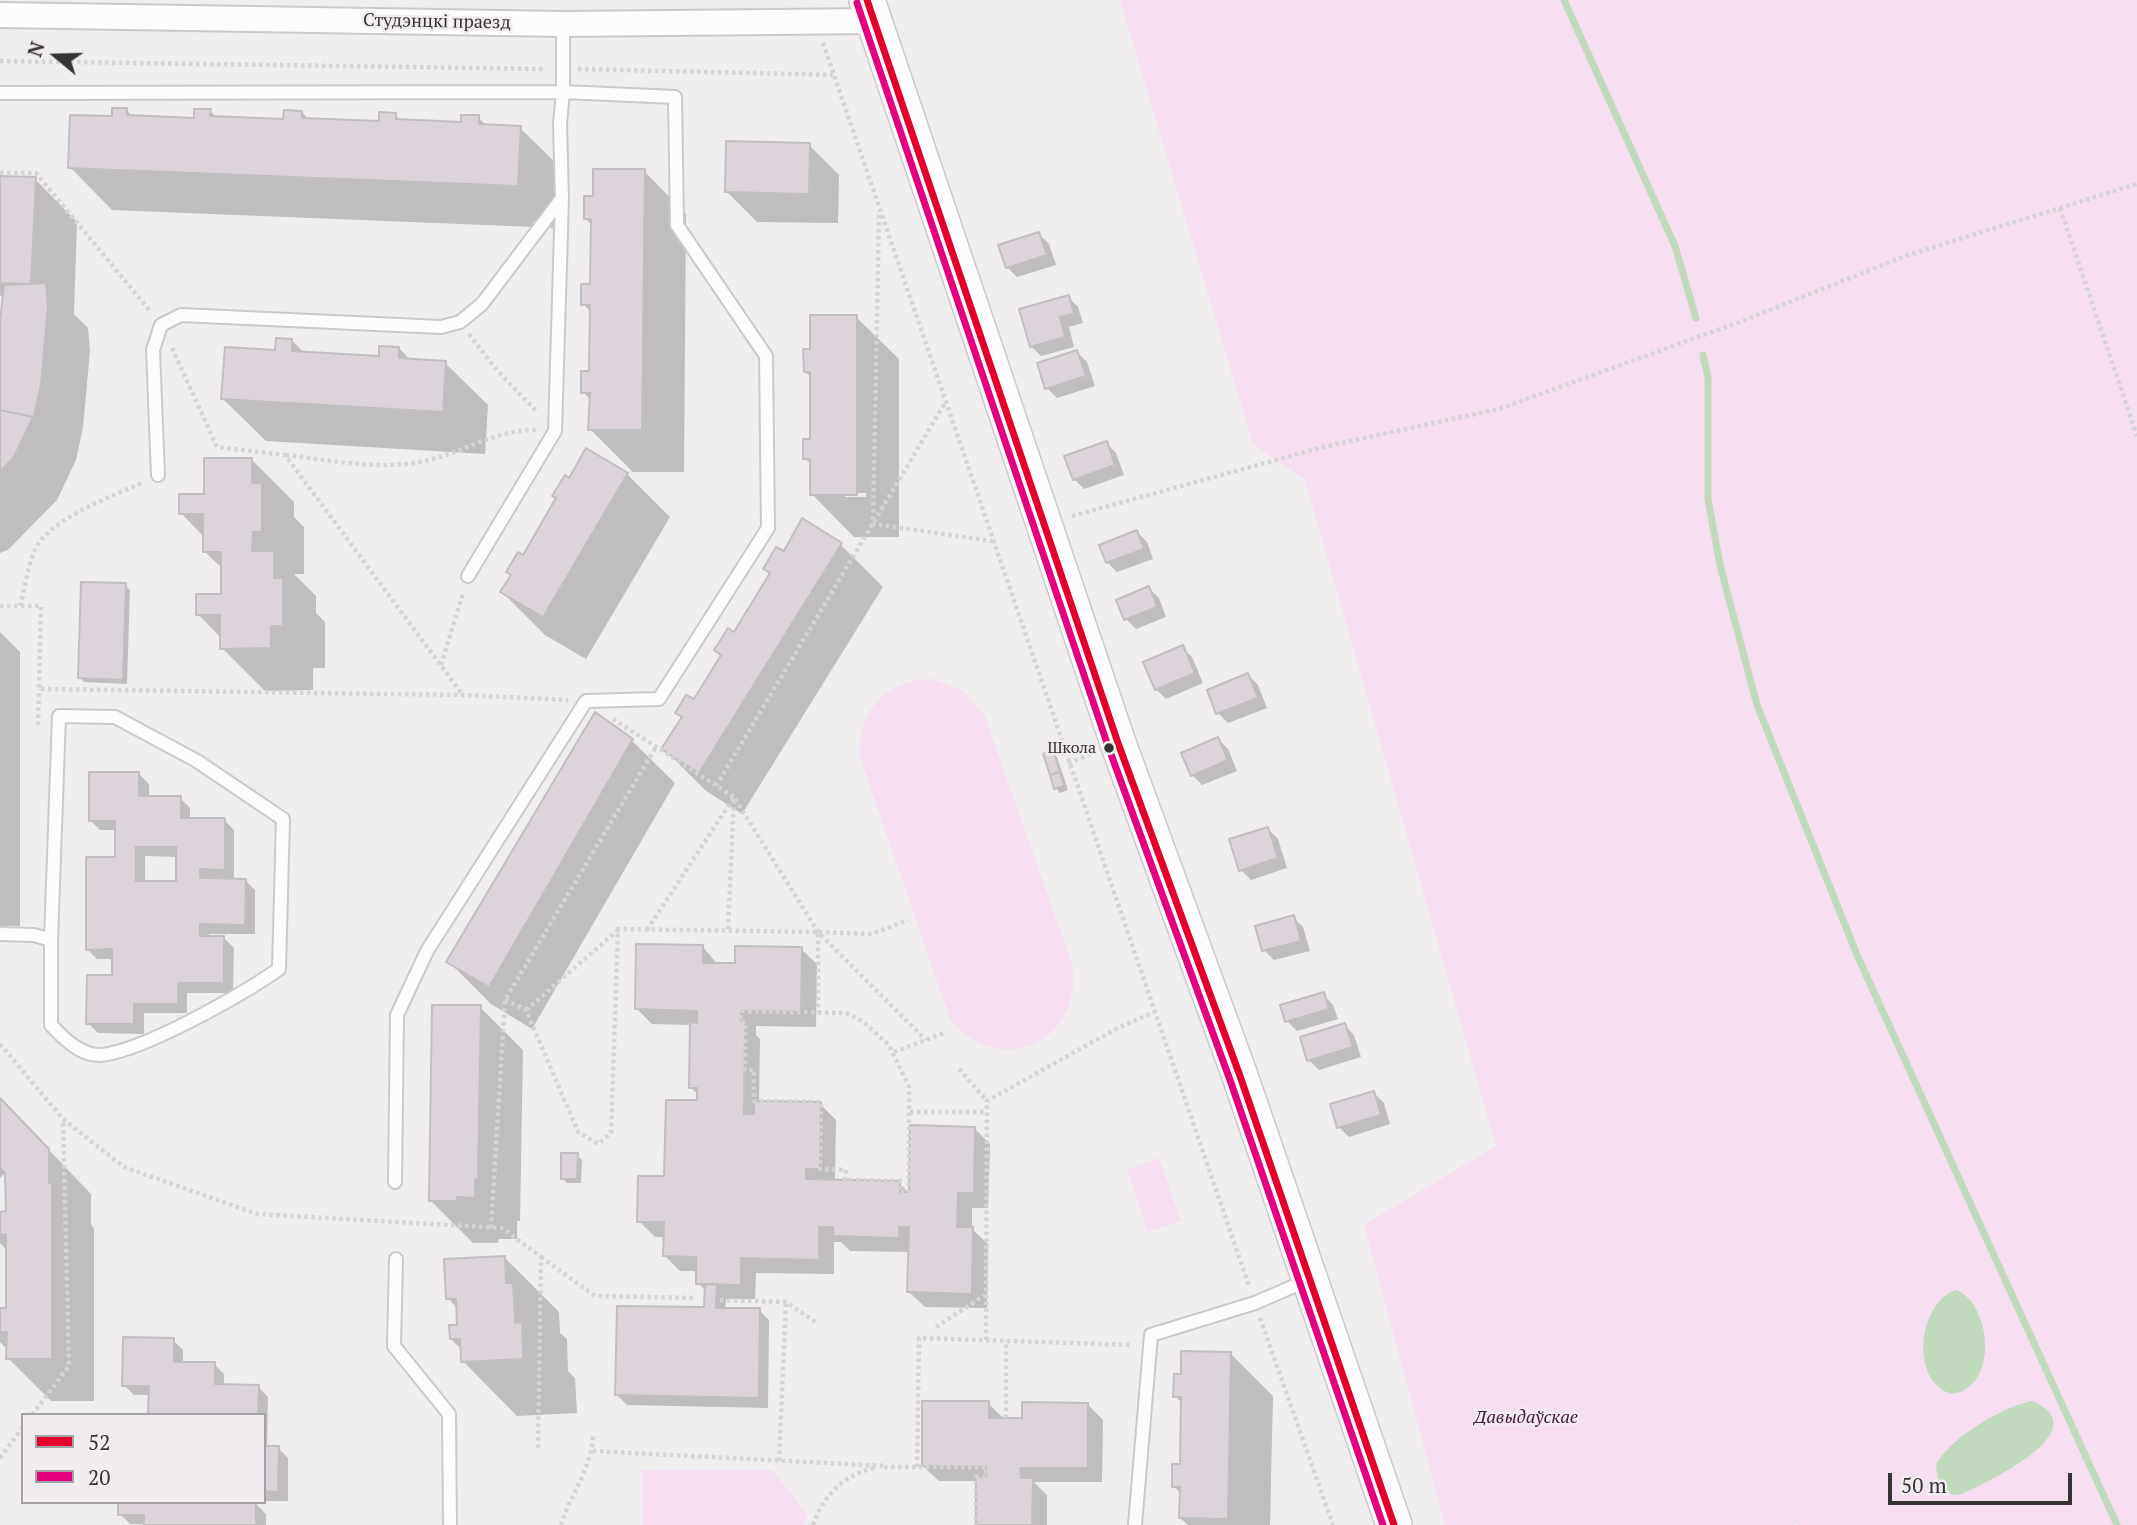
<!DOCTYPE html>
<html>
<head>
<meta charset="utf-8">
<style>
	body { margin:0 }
	#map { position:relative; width:2137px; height:1525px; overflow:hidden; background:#efedee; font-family:"PT Serif",serif }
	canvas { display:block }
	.legend { position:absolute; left:21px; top:1413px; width:245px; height:91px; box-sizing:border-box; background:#f0ecef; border:2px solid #a5a2a5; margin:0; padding:9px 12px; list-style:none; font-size:21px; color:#353435 }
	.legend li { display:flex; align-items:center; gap:14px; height:35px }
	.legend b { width:35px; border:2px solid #a5a2a5 }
	.north { position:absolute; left:21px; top:21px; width:70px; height:70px; -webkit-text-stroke:5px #f0ecef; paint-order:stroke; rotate:289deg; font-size:19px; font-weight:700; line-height:28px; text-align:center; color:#353435 }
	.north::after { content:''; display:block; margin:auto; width:24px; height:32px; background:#353435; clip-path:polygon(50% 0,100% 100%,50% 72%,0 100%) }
	.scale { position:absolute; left:1888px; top:1473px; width:184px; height:32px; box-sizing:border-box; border:4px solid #353435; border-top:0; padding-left:9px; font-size:21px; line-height:24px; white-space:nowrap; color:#353435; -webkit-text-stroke:5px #f0ecef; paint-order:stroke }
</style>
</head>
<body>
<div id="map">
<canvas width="2137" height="1525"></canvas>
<ul class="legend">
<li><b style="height:9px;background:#e4002b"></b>52</li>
<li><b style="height:9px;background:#e5007d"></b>20</li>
</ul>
<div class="north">N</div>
<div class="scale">50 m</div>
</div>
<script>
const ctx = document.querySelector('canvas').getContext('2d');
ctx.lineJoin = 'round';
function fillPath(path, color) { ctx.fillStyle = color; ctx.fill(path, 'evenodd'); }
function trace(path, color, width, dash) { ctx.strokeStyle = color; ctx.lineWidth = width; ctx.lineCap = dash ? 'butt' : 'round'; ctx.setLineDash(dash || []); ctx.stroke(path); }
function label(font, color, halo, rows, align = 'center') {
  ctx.font = font + ' "PT Serif",serif'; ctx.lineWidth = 5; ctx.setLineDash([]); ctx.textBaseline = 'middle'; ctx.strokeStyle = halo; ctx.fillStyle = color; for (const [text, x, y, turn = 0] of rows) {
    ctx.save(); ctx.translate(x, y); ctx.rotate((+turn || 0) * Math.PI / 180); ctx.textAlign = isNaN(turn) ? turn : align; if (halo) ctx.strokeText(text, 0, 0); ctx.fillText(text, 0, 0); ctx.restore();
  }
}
fillPath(new Path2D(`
	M1120,0h1017v1525h-339l-2,-3 -3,3h-348l-81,-300 132,-79 -191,-666 -52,-36z
	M932,679l30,11 22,24 88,250c12,78 -73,116 -122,55l-90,-262c-3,-46 26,-77 72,-78z
	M1159,1158l22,63 -33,11 -21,-62z
	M642,1470h130l35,44 -3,11h-161z`), '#f4deef');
fillPath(new Path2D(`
	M1956,1290c34,12 45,96 -4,104 -43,-12 -34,-92 4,-104z
	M2032,1401c69,29 -48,83 -73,94 -18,-1 -21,-12 -23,-29 10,-26 68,-60 96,-65z`), '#c1d9bd');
fillPath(new Path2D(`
	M126,110l7,7 62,2 15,-8 7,7 68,3 17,-9 7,8 72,3 14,-8 7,6 60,3 16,-7 9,9 33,2 43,42 -3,58 -448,-18 -42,-43 43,-49z
	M809,145l30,30 -1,48 -81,-1 -31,-31z
	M644,171l42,43 -2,258h-51l-43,-43 2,-28 -9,-9 8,-20 1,-59 -9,-9 9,-18 1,-60 -7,-7 8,-21z
	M0,178l35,1 42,43 -3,92 14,14 2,23 -7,76 -7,33 -19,40 -48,49 -9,4v-216l4,-38 -4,-4z
	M1039,234l10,10 7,21 -39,12 -10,-10z
	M1068,297l10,10 5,16 -14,4 5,20 -33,9 -10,-10z
	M856,317l43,42v178h-45l-42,-43v-29l-7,-7 7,-18v-62l-7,-6 7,-21zM845,493h21v4h-21z
	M292,340l12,13 77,5 18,-10 12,13 34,2 43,42 -3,49 -219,-13 -43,-42z
	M1077,352l10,10 8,24 -38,12 -10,-10z
	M1106,443l10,10 8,22 -40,14 -10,-10z
	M252,460l42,42v15l10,10v47h-10l22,22v17l9,9v46h-12v22l-48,1 -43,-43v-9l-24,-25 25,-18v-27l-19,-18v-14l-23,-24z
	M627,474l43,43 -84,142 -41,-24 -43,-43 67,-112z
	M1137,532l10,10 6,17 -36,13 -10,-10z
	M841,545l42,42 -141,227 -36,-23 -43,-43 109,-173 -7,-7 19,-14z
	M125,585l5,5 -3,94 -43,-2 -4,-4z
	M1149,588l10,10 7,19 -30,12 -10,-10z
	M0,632l20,20v274h-20z
	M1182,647l10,10 11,26 -37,16 -10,-10z
	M1248,675l10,10 9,23 -39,15 -10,-10z
	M595,714l24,14 56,55 -143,246 -41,-25 -42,-42z
	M1218,739l10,10 9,22 -35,14 -10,-10 -9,-21z
	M1053,752l4,5 11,33 -8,3 -4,-5z
	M139,774l10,10v14h31l10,10v12h34l10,10v50h11l10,10v44h-46v3l15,1 10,10 -1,45h-46v20h-43v21l-46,-1 -10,-10 26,-46v-18h-17l-10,-10 30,-90v-29h-17l-10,-10zM145,856l33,1v26h-33z
	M1268,829l10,10 9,29 -36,12 -10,-10z
	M1293,917l10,10 7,24 -36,9 -10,-10z
	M703,947l15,18h19l64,-16 16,15 -1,63 -60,-1v9l4,4 -1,64 61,1 16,16 -1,61 64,2 11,11 64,-66 16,16 -2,64h-16v21l16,15 -1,64 -62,-1 -16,-15 1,-40 -60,-1 -9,-9h-7v32l-78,-1 -1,26h-29l-1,11h34l10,10 -1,88 -141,-3 -10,-10 89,-86 1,-17 -9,-9v-12h-18l-15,-15v-19h-10l-16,-16 27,-43 33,-76v-7l-9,-8 2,-62 -40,-1 -15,-15z
	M1323,994l10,11 5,14 -41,12 -10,-10z
	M480,1007l43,43 -3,171h-3v18h-18l-1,4h-25l-43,-43z
	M1344,1025l10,10 7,22 -42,13 -10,-10z
	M1374,1093l10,10 6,21 -41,13 -10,-10z
	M0,1099l91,95v31l3,3v173h-43l-43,-43v-8l-8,-8v-32h8v-59l-8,-8v-30h8l-1,-42 -7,7z
	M577,1155l5,5 -1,23h-14l-5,-5z
	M505,1258l54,54 1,21 7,6 1,32 7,7 2,35 -60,3 -54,-55 -1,-11 -11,-11 8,-12 -1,-18 -10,-11z
	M173,1340l10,10v14h31l10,10v12l34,1 10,10 -1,50 11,1 10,10v43h-24v-86h-114v-20h-16l-10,-10z
	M1230,1353l43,43 -3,129h-82l-8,-7 1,-24 -7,-8 7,-20 2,-62 -8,-8 8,-20z
	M988,1403l16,16h20l63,-15 16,16 -1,62h-68l13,13v30h-69v-44h-39l-16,-15z
	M256,1504l10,10v11l-136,-1 -10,-10z`), '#0003');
trace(new Path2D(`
	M1564,0l111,246 21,72
	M1703,355l5,23v121l12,66 37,140 100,250 260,570`), '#c1d9bd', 7);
const building = new Path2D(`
	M112,108h15v7l67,3v-9h17l-1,7 73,3 1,-9 18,1v7l77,3v-9l17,1v6l65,3v-7h18v9l42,2 -3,60 -450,-18 2,-53 42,1z
	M726,141l84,2 -1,51 -84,-2z
	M593,169h52l-3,261h-54l2,-37h-9v-22h8l1,-66h-9v-21h9l1,-65h-7v-23h9z
	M0,176l36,1 -5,107 -31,-1z
	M1039,232l8,23 -41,13 -8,-23z
	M46,283l2,25 -7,76 -7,33 -34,-7v-89l4,-36z
	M1069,295l5,19 -14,3 5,20 -35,10 -11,-38z
	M810,315h47v180h-47v-36h-7v-20h7v-67h-6l-1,-23h7z
	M276,338l16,1v12l87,5v-10l20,1v11l47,3 -3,51 -222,-13 4,-52 50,3z
	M1077,350l9,26 -41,13 -8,-26z
	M0,410l33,7 -19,40 -14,15z
	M1107,441l8,24 -42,15 -9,-24z
	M586,448l42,25 -85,144 -43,-25 11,-17 -5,-3 12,-20 5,3 33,-57 -4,-2 13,-21 4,3z
	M204,458h48v25h10v49h-9l-1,19h22v27h9v48h-12v22l-51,1v-34h-24v-21h25v-42h-18v-38h-24v-20h25z
	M802,518l40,25 -143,230 -38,-24 21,-32 -7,-4 11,-18 8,4 27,-44 -7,-5 14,-22 6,4 36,-59 -7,-4 13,-22 8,4z
	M1137,530l7,19 -38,14 -7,-18z
	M81,582l45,1 -3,97 -45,-2z
	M1149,586l8,21 -33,13 -8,-20z
	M1183,645l12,28 -40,17 -12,-28z
	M1248,673l10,25 -42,16 -9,-24z
	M595,712l38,27 -144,248 -43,-25z
	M1218,737l10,23 -37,16 -10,-23z
	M1053,750l7,22 -10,3 -7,-21z
	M89,772h50v24h42v22h44v52l-25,-1v9l46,1 -1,46 -45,-1v12h24v47h-46v21h-44v20h-48l1,-49h25v-26l-26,1v-93h29v-36h-26zM136,847h40v34h-40z
	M1060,772l4,14 -10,3 -4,-14z
	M1268,827l10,31 -39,13 -10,-32z
	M1294,915l7,26 -39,10 -7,-25z
	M636,944l67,1v18h32v-17l67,1 -1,65 -60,-1v11h4l-1,92h10v-13l67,1 -1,67h-14v10l94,2v11h9l1,-67 65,2 -1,66h-16l-1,34h16l-1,67 -65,-2 2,-65h-10v11l-66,-2v-9h-14v33l-78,-2v27l-45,-1v-27l-33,-1 1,-34h-27l1,-46h26l2,-76h31v-12h-8l1,-66 7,1v-12l-62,-2z
	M1324,992l5,17 -44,13 -5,-17z
	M432,1005h49l-3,174h-3v19l-18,-1 -1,4h-27z
	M1345,1023l8,24 -46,14 -7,-24z
	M1374,1091l7,24 -44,13 -7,-24z
	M0,1098l49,51v34h3v176h-46l1,-27h-7v-24h6v-74l-6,1v-23l6,-1 -1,-38 -5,-5z
	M561,1153h17l-1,26h-16z
	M505,1256l1,27h7l2,40 7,-1 1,37 -62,3 -1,-23h-10l-1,-14h8l-1,-26h-10l-2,-40z
	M705,1284h12l-1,24h44l-1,90 -144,-3 2,-89 87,1z
	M123,1337l51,1v24h41v22l44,1 -1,30h-110l1,-29h-27z
	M1181,1351l50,1 -3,167 -49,-1 1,-31h-8v-23h8l1,-67h-8l1,-23h7z
	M922,1401h67v17h33v-16l66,1v65h-68l1,10h12l-1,47h-56v-48h10v-10l-64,-1z
	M264,1446h15l-1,46 -14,-1z
	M118,1502h138v23h-112v-10h-26z`);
fillPath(building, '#ddd4db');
trace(building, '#c0bebf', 2);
const service = new Path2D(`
	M0,93l563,-1 112,5 2,128 89,131 2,172 -109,171 -73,2 -159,250 -30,64 -2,167
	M158,475l-5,-125 8,-25 20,-10 260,12 19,-5 22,-18 80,-106
	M468,576l87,-145 7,-233 -2,-74 3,-32v-68
	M0,934l34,1 17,5v85c12,13 30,31 49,30 42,-3 143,-61 179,-86l4,-150 -86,-58 -82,-44 -56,-1 -8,224
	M396,1259l-2,87 55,68 1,111
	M1135,1525l16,-190 104,-32 53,-23`);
const minor = new Path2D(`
	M0,15l563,9 311,-3`);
const secondary = new Path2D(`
	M867,0l251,743 122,333 154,449`);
trace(service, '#cbcacb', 16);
trace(minor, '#cbcacb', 28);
trace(secondary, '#cbcacb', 38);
trace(new Path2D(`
	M823,43l426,1243
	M0,61l545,8
	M578,69l255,6
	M0,173h36l114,138
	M2060,208l77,228
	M879,215l-6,309 119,17
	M469,334l25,33 43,45
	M172,348l45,99 68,8 177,239
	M286,455c42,5 91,15 133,7 42,-7 74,-33 118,-32
	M1072,516l255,-70 172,-37 246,-89 160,-64 232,-72
	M0,606h41l-2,83 424,6 105,5
	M20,606c5,-17 7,-37 14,-54 13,-33 79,-56 110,-70
	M441,665l22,-72
	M613,719l121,78 -6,134
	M38,725l1,-36
	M1068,763l26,-10
	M716,786l229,-383
	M647,930l87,-133 84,135 108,108
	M819,932l53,2 36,-14
	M505,1000l21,10 52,122 20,12 13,-11 7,-204 200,3v80
	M526,1010l92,-80
	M741,1011l105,2 16,8 27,24 20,42v105h-9v-11l-55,-1 1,-10 -26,-1 1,-67 -67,-1v-31h-9v-48h-4z
	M0,1044l63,75 61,48 133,47 245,14 39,29 -3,194
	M894,1052l53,-20
	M959,1069l28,32
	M910,1112h77
	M491,1228l14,-228 151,-253
	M541,1257l54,39 100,2
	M720,1300l66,2 31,21
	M1260,1318l73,207
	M936,1327l49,-32
	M986,1340l1,-239 129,-72 38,-17
	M32,1415l37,-49 -6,-246
	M1006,1418v-78
	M593,1451l293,15
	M0,1458l23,-31
	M779,1461l7,-159
	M884,1467h102v10h-10v48
	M917,1467l2,-129 213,7
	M561,1525c9,-30 32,-59 32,-91
	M813,1525c9,-28 32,-52 63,-57`), '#d5d4d4', 4.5, [3.5, 3.5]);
trace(service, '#fdfcfc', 12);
trace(minor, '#fdfcfc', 24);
trace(secondary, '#fdfcfc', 35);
trace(new Path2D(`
	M867,0l251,743 122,333 154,449`), '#e4002b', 7);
trace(new Path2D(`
	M857,3l251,743 122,334 153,445`), '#e5007d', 7);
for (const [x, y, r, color] of [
	[1109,748,6,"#353435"]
]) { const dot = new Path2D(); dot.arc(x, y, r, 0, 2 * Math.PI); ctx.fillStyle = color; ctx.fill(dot); trace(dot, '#f0ecef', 2.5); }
label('16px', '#353435', '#f0ecef', [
	["Школа",1096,748]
], 'right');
label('18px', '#353435', '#f0ecef', [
	["Студэнцкі праезд",437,22,1]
]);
label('italic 18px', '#46143e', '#f0ecef', [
	["Давыдаўскае",1526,1418]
]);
</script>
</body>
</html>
